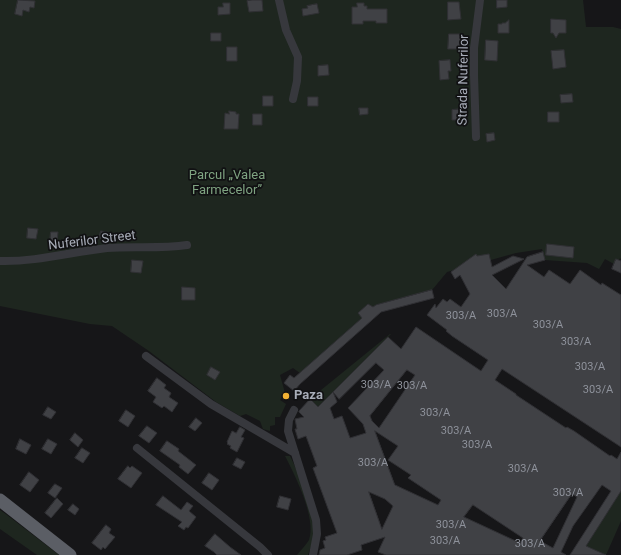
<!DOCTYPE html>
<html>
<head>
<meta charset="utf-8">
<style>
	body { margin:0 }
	canvas { display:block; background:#161618 }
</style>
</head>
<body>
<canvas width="621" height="555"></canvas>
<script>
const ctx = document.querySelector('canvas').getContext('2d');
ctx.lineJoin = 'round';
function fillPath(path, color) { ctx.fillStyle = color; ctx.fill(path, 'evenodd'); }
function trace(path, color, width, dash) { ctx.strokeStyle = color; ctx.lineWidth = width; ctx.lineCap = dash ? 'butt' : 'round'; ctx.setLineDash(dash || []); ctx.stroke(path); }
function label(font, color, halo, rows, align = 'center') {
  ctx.font = font + ' Roboto,sans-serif'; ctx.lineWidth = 3.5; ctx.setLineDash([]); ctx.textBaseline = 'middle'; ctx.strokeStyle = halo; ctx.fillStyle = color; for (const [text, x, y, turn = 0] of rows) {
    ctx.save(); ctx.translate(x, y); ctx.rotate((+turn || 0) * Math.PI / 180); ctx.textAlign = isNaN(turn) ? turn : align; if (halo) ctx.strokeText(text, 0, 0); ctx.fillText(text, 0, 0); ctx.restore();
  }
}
fillPath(new Path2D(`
	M0,0h583l3,27h27l8,2v230l-1,-1 -1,2 -3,-1 -2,5 -9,-5 -6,10 -12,-6 -42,-3 -3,-11 -26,4 -69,19 -15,18 -56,15 -3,2 -5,-3 -10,9 4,5 -62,55 -7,-5 -13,7 5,18 -5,7 6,4 -6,13h-5v8l-5,1v5l-7,-2 -3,-8 -14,-7 -6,2 -24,-14 -67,-51 -37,-25 -22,-2 -90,-18z
	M390,334h1l-85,85 -2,-2 11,-13 -5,-5z
	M285,456h5c9,17 24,59 24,78 0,7 -4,14 -6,21h-11c4,-5 9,-10 12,-15 8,-21 -14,-65 -24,-84z
	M621,491v30l-15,34 -20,-9z
	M0,510l7,5 52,40h-22l-37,-26z`), '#1e261f');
const building = new Path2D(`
	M18,0l17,1 -1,7 -4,-1 -1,5 -6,-2 -1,6 -7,-2z
	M252,0h10l1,11 -14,1 -2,-11z
	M497,0h10v7l-10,1z
	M448,2h11l2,17 -13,1z
	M223,3h7v11l-12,1v-8h5z
	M357,3h7v3h3v3h20v14h-11v-2h-13v3h-11v-17h5z
	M317,4l2,9 -16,3 -1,-7 6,-1 -1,-2z
	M551,19l15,1v13h-7l-3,5 -3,-5h-2z
	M509,20v13h-11v-9h4v-1h3z
	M211,33h10v8h-10z
	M449,34h14v7h-3v8h-12z
	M486,40l12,1 -1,20 -12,-1z
	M227,47h10v14h-10z
	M564,50l2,17 -13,2 -2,-18z
	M450,60l1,11h-3l1,8 -9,1 -1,-19z
	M328,65l1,10 -11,1v-10z
	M572,94l1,8 -12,1 -1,-8z
	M263,96h10v10h-10z
	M308,97h10v9h-10z
	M359,108h9v6l-8,1z
	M462,109l1,11h-11v-10z
	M229,111l7,1v2h3l-1,15h-14l1,-16 4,1z
	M548,112h11v10h-11z
	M253,114h9v11h-9z
	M494,133l1,7 -8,2 -1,-8z
	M28,228l10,1 -2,10 -9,-1z
	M101,231l10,2 -1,8 -11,-3z
	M51,232h7l-1,10 -7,-1z
	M547,244l27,3 -1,11 -27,-3z
	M543,252l2,8 -18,5 17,12 5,-7 21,14 10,-14 21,15 1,-2 19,12v152l-119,-78 -7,11 21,14v1l50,33 1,-1 7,4 36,25 1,-1 6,4 4,-7v39l-35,55 20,9h-36l41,-64 -9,-6 -29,41 -12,26 5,3h-180l-8,-3 7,-15 -24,8 1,5 -15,5h-28l1,-5 5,-2 -2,-7 3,-1 -1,-3 12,-4 -24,-65 4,-2 -11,-30 -8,3 -3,-10h2l-2,-10 9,-2 -5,-5v-1l11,-12 8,8 70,-70 13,12 15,-22 65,44 7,-11 -36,-24 -6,-5 1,-1 -20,-15 8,-11 1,4 7,-9 4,3 3,-3 11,8 9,-13 -10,-19 -5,4 -4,-7 25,-18 1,2 12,-2 3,13 21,-11 11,3 -32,16 14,14 21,-32zM376,363l8,7 -36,38 15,16 3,9 -16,5 -8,-22 -8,3 -4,-11 7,-6 -4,-10 6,7zM407,370l8,5 -36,53 -7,-7 -2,-5zM375,431l23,15 -10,14 23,15 -3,3 33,22 -3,5 -43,-20zM369,492l16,7 8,7 -11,23zM572,494l5,3 -24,51 -13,-7zM473,505l50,33 -3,5 -56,-26z
	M616,259l5,2v12l-9,-4z
	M132,260l11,1 -2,12 -10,-1z
	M182,287l13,1v12h-13z
	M432,290l2,8 -53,14 -81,72 -6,7 -10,-8 6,-8 4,3 68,-60 -4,-5 10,-9 5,3 3,-2z
	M211,367l9,5 -5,8 -8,-5z
	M157,378l9,7 -2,3 7,5 -2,4 9,6 -6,9 -8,-6 -2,2 -9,-6 3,-5 -8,-6z
	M48,407l8,5 -5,7 -8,-4z
	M126,410l9,6 -7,11 -9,-6z
	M196,418l6,5 -7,8 -6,-4z
	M147,426l10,7 -8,10 -10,-7z
	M240,427l5,3 -4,7 3,1 -7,14 -7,-4 1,-2 -4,-2 1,-1 -1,-1 5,-11 4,2z
	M75,433l8,7 -5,7 -8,-7z
	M20,439l11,6 -5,9 -10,-5z
	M48,439l9,5 -6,10 -9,-5z
	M167,441l12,8 -1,2 18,14 -8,9 -9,-7 1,-2 -20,-14z
	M82,448l8,5 -7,10 -8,-5z
	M237,458l8,4 -4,7 -8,-4z
	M128,466l2,2 2,-2 10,7 -11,15 -13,-9z
	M29,472l10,8 -9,12 -10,-7z
	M209,473l10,7 -7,10 -10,-7z
	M55,484l7,4 -7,10 -7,-5z
	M163,496l18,14 6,-8 6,4 -4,5 7,6 -8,11 -2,-1 -2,3 -6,-4 4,-4 -26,-17z
	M280,496l11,3 -3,11 -11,-3z
	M57,498l6,6 -12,14 -6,-5z
	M73,504l6,5 -4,6 -7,-5z
	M106,525l5,4 -2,4 6,4 -10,12 -2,-2 -2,3 -9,-7z
	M215,534l15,13 11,8h-24l-3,-3 -9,-6z`);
fillPath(building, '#404145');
trace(building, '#303034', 1);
trace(new Path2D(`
	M279,0l7,30 12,27 -1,24 -4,18
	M476,137l-2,-62v-27l6,-48
	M0,261c36,1 71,-9 107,-13 26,-2 53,1 80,-3
	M146,356l65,48 84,49
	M294,410l-5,10 -1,11 28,89 1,14 -4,21
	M137,448l123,99 8,8`), '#37383d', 8);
trace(new Path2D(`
	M0,500l70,55`), '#5b5e65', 13);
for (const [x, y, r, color] of [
	[286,396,4,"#f2b134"]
]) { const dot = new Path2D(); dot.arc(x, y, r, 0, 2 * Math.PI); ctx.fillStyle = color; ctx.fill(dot); trace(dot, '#111113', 1.5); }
label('11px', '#8e929b', null, [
	["303/A",502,314],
	["303/A",461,316],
	["303/A",548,325],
	["303/A",576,342],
	["303/A",590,367],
	["303/A",376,385],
	["303/A",412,386],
	["303/A",598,390],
	["303/A",435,413],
	["303/A",456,431],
	["303/A",477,445],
	["303/A",373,463],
	["303/A",523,469],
	["303/A",568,493],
	["303/A",451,525],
	["303/A",445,541],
	["303/A",530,544]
]);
label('13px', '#a8adb8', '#111113', [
	["Strada Nuferilor",464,80,-89],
	["Nuferilor Street",92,241,-7]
]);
label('13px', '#7fa381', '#111113', [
	["Parcul „Valea",227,176],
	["Farmecelor”",227,191]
]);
label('bold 13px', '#a8adb8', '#111113', [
	["Paza",294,396]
], 'left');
</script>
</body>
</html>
